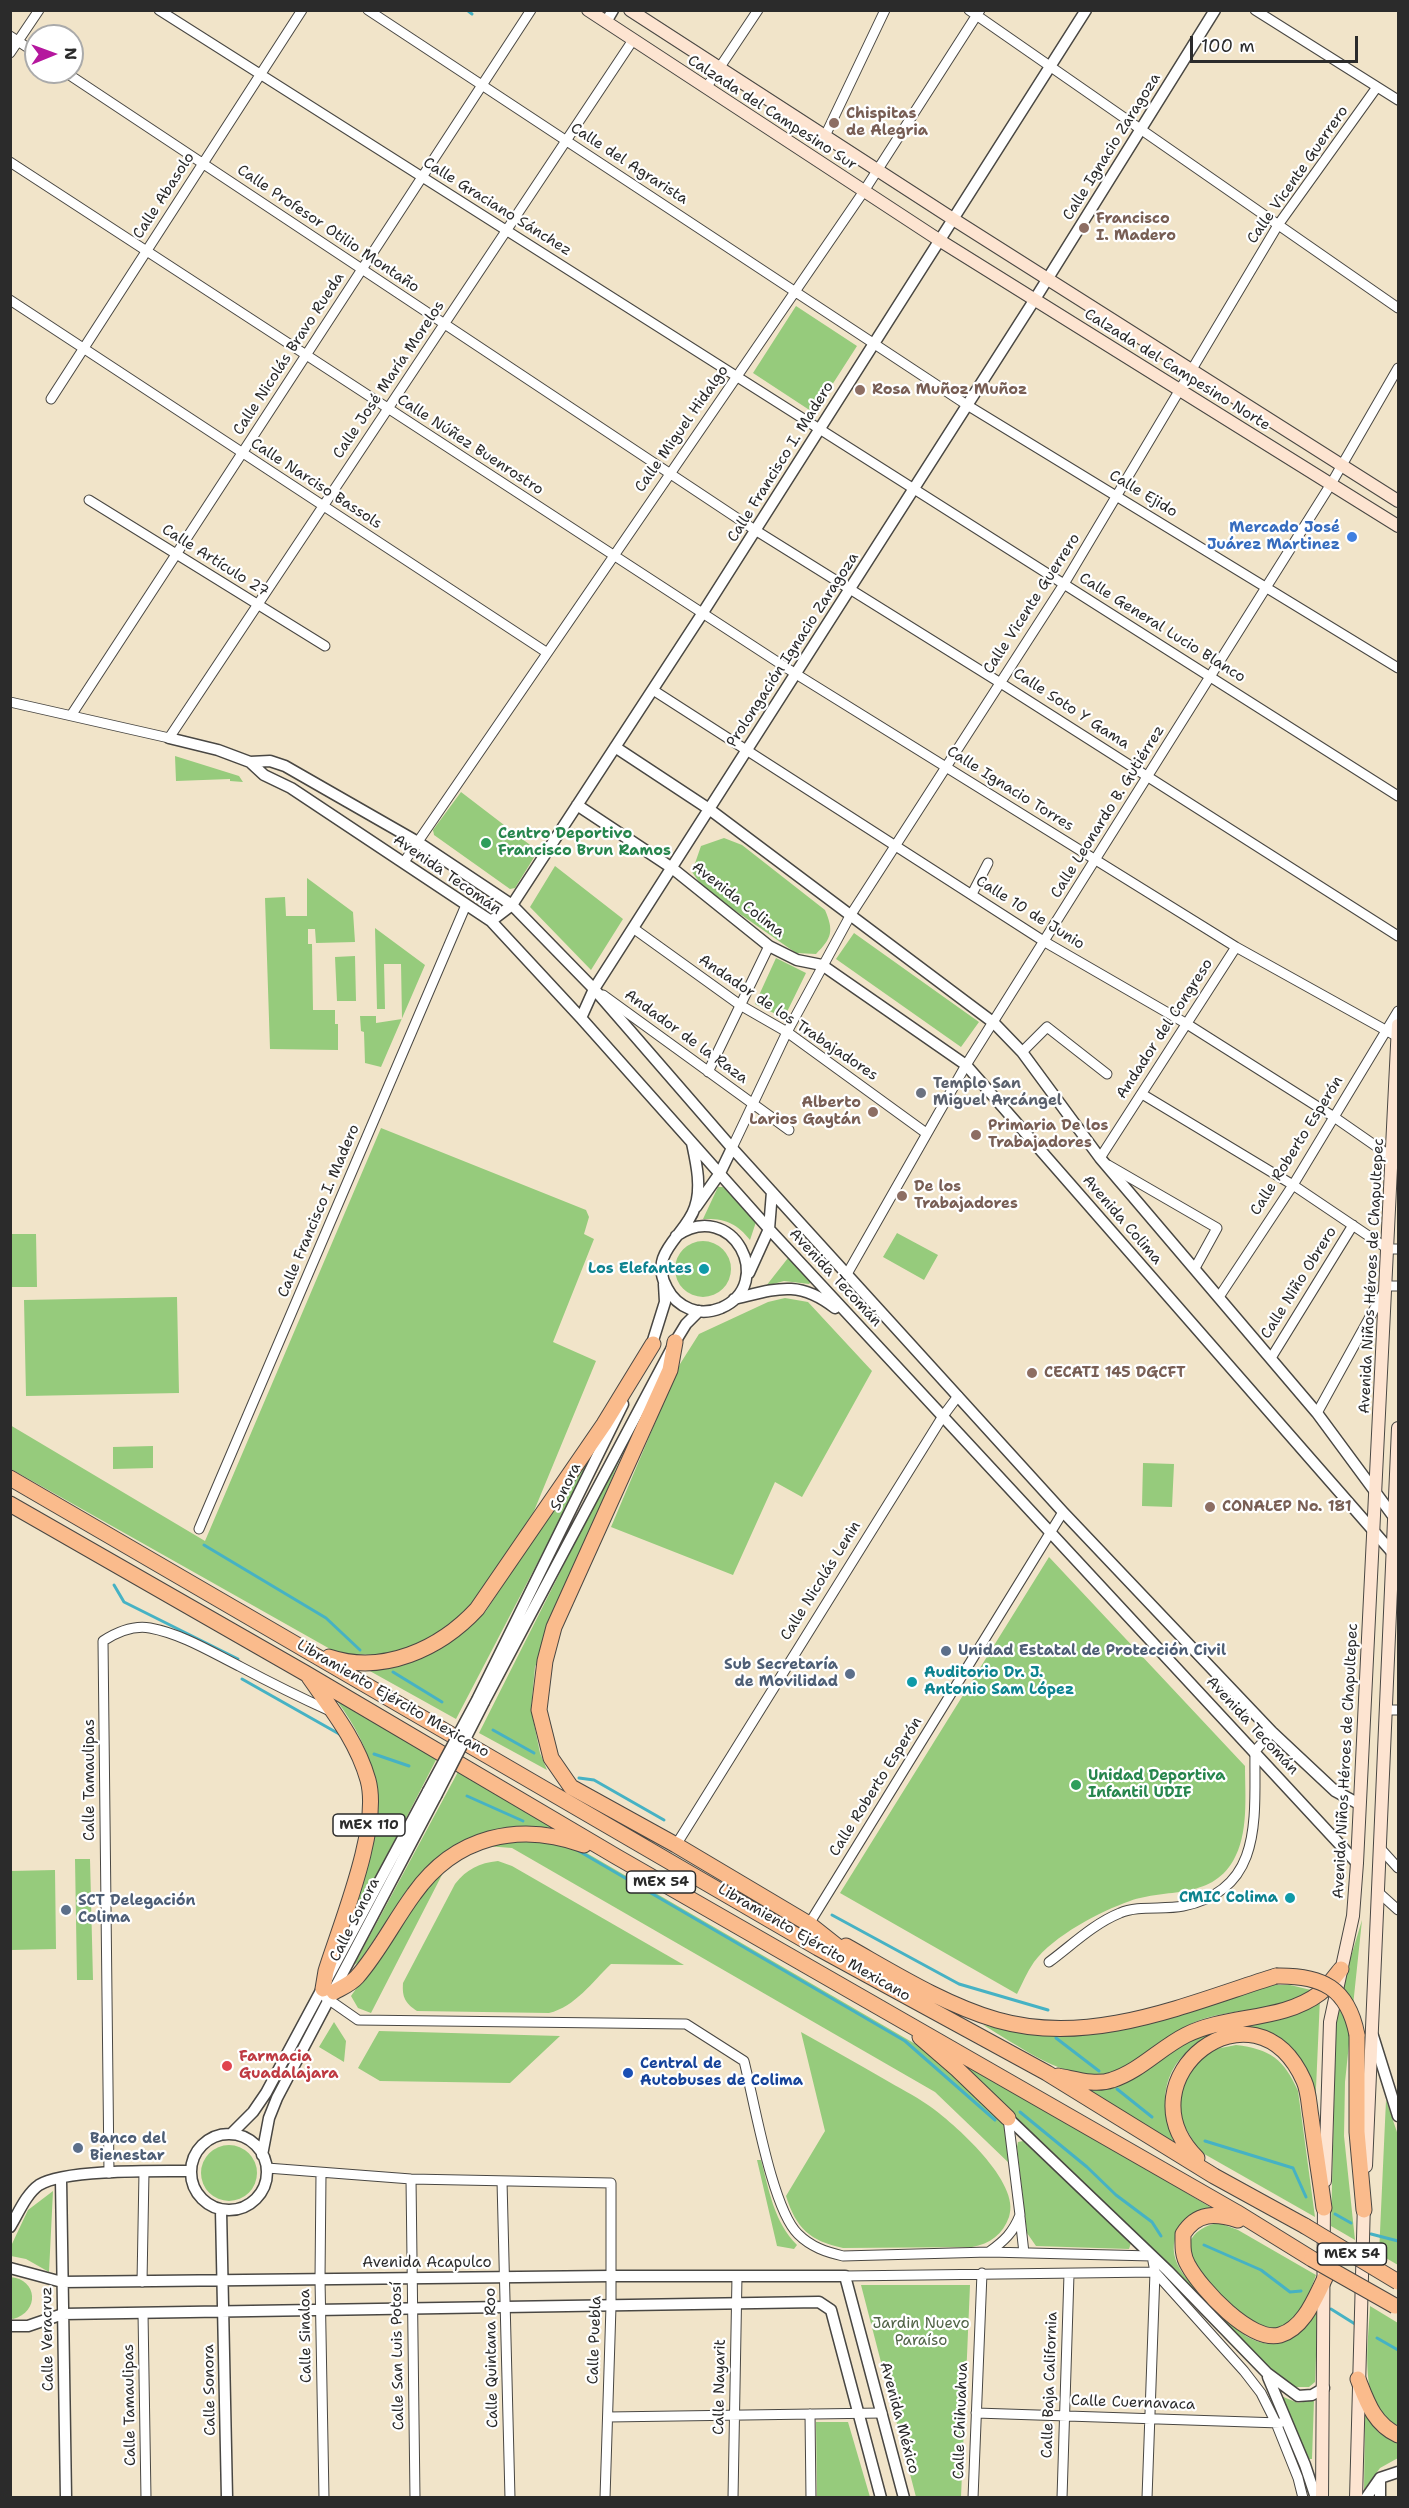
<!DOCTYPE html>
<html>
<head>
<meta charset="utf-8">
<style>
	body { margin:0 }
	#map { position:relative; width:1409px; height:2508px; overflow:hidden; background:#f1e4c9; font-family:"Shantell Sans",sans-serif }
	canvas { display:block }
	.frame { position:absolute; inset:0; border:12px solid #2b2b2b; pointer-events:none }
	.north { position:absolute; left:24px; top:24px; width:60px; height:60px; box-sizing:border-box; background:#fff; border:2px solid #aaa; border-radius:50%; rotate:89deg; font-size:16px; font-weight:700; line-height:24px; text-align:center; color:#2b2b2b }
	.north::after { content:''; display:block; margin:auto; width:21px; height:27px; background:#b5179e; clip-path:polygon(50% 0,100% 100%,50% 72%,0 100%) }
	.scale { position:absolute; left:1190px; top:36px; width:168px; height:27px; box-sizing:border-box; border:3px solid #2b2b2b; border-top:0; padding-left:8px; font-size:18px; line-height:21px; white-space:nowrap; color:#2b2b2b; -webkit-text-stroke:4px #fff; paint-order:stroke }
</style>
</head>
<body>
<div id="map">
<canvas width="1409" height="2508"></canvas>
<div class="frame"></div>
<div class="north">N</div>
<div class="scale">100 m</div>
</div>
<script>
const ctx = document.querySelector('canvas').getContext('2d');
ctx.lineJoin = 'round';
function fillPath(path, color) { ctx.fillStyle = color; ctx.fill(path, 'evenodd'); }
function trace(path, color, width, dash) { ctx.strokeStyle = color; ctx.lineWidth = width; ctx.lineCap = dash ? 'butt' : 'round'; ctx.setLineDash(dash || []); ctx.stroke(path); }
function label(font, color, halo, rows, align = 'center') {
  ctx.font = font + ' "Shantell Sans",sans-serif'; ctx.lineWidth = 4.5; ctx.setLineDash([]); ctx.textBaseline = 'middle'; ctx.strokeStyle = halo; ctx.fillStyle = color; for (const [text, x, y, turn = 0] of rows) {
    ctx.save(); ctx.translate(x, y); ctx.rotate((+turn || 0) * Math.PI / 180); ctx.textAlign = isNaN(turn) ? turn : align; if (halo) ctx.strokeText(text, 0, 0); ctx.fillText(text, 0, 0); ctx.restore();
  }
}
fillPath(new Path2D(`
	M796,306l61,40 -43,67 -61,-40z
	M175,756l64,20 4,6 -13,-1v-2l-54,2z
	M461,792l77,59 -23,37 -5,1 -76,-54 -1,-5z
	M724,838l18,7 83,65c9,21 7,28 -9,44l-20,-1 -92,-64 -12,-17 9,-26z
	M555,866l68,53 -32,51 -61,-63z
	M307,878l46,34 2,30 -39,1 -1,-14h-7v15h4l1,66h22v14h3v26l-68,-1 -5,-151 20,-1 1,19h21z
	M375,928l50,37 -44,102 -16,-4 -1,-31 -3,-1 -1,-15h16v7l26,-4 -1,-55h-17l1,45h-8z
	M854,933l125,89 -18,25 -125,-88z
	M355,956l1,45h-19l-2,-44z
	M776,958l30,15 -22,45 -29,-14z
	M381,1128l205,82 3,7 -5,17 10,5 -41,103 43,19 -62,150 -53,84 -21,24 -38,25 -40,11 -43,-1 -328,-185 -1,-44 195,116z
	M718,1187h5l33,35 -6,18c-13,-17 -26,-22 -47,-21z
	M897,1233l41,22 -14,25 -41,-23z
	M11,1234h25l1,53h-26z
	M675 1269a28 28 0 1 1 56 0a28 28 0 1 1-56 0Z
	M788,1258l23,24 -2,2 -25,-3 -18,5z
	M177,1297l2,96 -153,3 -2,-96z
	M785,1298l23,4 64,69 -70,126 -27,-15 -42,93 -122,-48 69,-163 19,-30 69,-32z
	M613,1418l-157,301 -88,-49c52,-6 82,-21 118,-59z
	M630,1434l-95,233 -4,42 9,44 7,17 -68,-37z
	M153,1446v22l-40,1v-22z
	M1143,1463l31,1 -2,43 -30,-1z
	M1049,1557l196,209c0,30 4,68 -12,95 -23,39 -67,27 -103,40 -29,10 -77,35 -96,61 -7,10 -12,22 -17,32l-177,-101z
	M337,1701l100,57 -105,204c35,-100 77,-165 5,-261z
	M459,1770l97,58c-113,-13 -141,54 -197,134l-5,3z
	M533,1840l45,8 346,201 82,76 5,40 -76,-73 -423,-244 -26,-2z
	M75,1859h15l3,121h-16z
	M498,1861l14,5 172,99 -73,-1c-18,17 -36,43 -62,49l-132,-2c-12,-8 -15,-14 -14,-28l52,-99c12,-15 24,-21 43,-23z
	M446,1867l-75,146 -13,-5 -7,-12 78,-111z
	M55,1870l1,79 -45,1v-79z
	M1362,1920l-17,162 -1,54 11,104 -24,-14 5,-199 8,-47z
	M1270,1985h20l21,5c-21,19 -76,19 -105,28 -29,8 -49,31 -73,47 -49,32 -108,-16 -150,-40l49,10 26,-1z
	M1320,1998l-5,113 -23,-59 -74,-18c-52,19 -65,63 -42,112l-90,-56c39,0 63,-23 94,-43 6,-4 13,-10 19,-13 33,-13 99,-6 121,-36z
	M334,2022l12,19 -2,21 -25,-15z
	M379,2031l181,5 -50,47 -130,-2 -22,-13z
	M801,2032c28,16 56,31 83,47 15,9 30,16 44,26 26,18 94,78 81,112 -6,17 -19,27 -37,30l-129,1c-33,-7 -47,-20 -57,-52l39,-65z
	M1236,2045c34,4 48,14 62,46l17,126 -116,-66 -19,-33 -1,-21 7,-20 12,-17 18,-11z
	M956,2059l48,24 211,127c-12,7 -36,15 -40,29 -8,29 23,50 41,68 10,9 19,22 30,29 36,21 58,-3 72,-34l-3,80 -6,5h-14l-25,-18z
	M1386,2100l12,35v130l-19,-11z
	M1023,2141l108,102 -2,6 -93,-3 -9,-13 -10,-86 1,-5z
	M201 2173a28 28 0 1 1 56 0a28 28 0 1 1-56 0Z
	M757,2160h4c8,30 13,62 36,85l-3,4 -17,-3z
	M53,2191l-4,81 -23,-13 -15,-3v-10l17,-36z
	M1219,2223l19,7 78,45c-7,18 -15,46 -36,53 -8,2 -19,-1 -26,-5 -14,-9 -57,-49 -63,-62 -10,-20 9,-36 28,-38z
	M10,2277c28,2 30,35 3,42l-2,-1z
	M861,2285h109l-9,212h-45z
	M1370,2306l28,17v102c-42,-12 -29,-86 -28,-119z
	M1281,2396l17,7 16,-3 -2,59h-3z
	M1365,2413l14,20 19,10v15l-18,10 -16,22z
	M816,2422h32l22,75h-53z`), '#96cb7c');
trace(new Path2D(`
	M467,10l5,4
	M204,1545l122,73 34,32
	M114,1585l10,17 114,57
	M393,1672l49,30
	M242,1679l99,56
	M493,1730l41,23
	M374,1754l35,12
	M579,1778l15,2 70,40
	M467,1796l56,25
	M577,1850l328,191 90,79
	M832,1915l127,69 89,26
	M1056,2038l43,33
	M1117,2089l35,28
	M1020,2112l67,55 29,28 36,27 9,14
	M1205,2141l88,27 13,29
	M1335,2214l16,9
	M1371,2234l27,7
	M1204,2245l57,25 29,22 11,-1
	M1331,2309l24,15
	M1377,2338l21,12`), '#46b2c4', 3);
const minor = new Path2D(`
	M159,10l1239,786
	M368,10l599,395 431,263
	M969,10l429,298
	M1255,10l143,90
	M10,36l26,17
	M10,53l29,-43
	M65,72l690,458 244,152 399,254
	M706,88l52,-78
	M825,136l60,-126
	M10,162l786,512 440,273 162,90
	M10,300l536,352
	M51,399l251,-389
	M89,500l236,146
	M653,690l392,252 142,82 147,93 59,41
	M10,702l159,36 464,-698
	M72,714l459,-704
	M404,862l460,-671 116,-181
	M972,894l16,-31
	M633,928l107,77 47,27 139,101
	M603,995l186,135
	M1022,1052l25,-25 60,47
	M708,1072l61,-126
	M1142,1094l151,91 95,64h10
	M732,1148l55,-116 63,-116 214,-332 214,-359 99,-138
	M1100,1158l136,-211
	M1108,1165l109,63 -22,40
	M847,1274l119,-209 365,-581 67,-116
	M1219,1297l74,-112 105,-174
	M1271,1358l82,-133
	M1317,1413l70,-127h11
	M199,1529l267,-624
	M1385,1710h13
	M676,1845l267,-429 15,-20
	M1379,1847l19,21
	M1377,1891l21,19
	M809,1924l254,-412
	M1049,1962c23,-17 44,-38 71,-49 18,-8 44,-3 63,-7 82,-16 71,-91 72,-155l17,-19
	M325,1997l33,23 328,4 58,37c10,39 28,148 54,173 13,13 28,18 45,22l146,-4 163,4 3,16 -8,226
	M267,2168l144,11 200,4v123l-6,192
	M109,2173l-6,-532c14,-9 30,-16 47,-13 32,6 61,24 89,38 30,16 60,31 91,45
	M321,2174l-1,105 4,219
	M411,2179l4,319
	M502,2181l8,317
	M1020,2217l4,36
	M989,2252c15,-11 24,-19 31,-37l-12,-97
	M845,2276l310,-4 89,99 17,22 15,30 22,55 5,20
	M142,2282l2,-110
	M143,2313l3,185
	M976,2413l304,10
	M810,2414l1,84
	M608,2417l274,-4
	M733,2498l4,-222
	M973,2498l9,-225
	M1062,2498l7,-224`);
const tertiary = new Path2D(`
	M606,22l7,-12
	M169,738l49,12 32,12 20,-1 15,5 131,75 96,64 82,84 138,159 331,364 209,220 63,59 24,13
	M615,747l94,62 285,214 28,29 78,106 217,255 79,107
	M250,762l14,13 27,13 200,133 90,97 188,211 588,634
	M577,805l95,63 97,78 28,14 25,5 144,100 432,494
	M491,921l21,-16 190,-291 384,-604
	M581,1018l13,-29 441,-690 180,-289
	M696,1207l24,-34 12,-25
	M676,1236c57,-39 101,48 45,72 -10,4 -21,5 -31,1 -10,-4 -18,-11 -23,-21 -20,-36 19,-52 28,-81 7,-20 1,-45 -3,-64
	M749,1273l20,-44 3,-37
	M734,1299c42,-10 64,-20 101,9
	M650,1350l15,-48 -1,-18
	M478,1698l145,-294
	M484,1702l191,-360 11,-18 13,-13
	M1373,2036l25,80
	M1008,2118l160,153 99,102 31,23 14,-1 12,-7
	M231,2134l22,-22 13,-19 162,-302
	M191 2172a38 38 0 1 1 76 0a38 38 0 1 1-76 0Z
	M262,2155l7,-37 8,-20 159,-302
	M61,2179l5,319
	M221,2210l6,288
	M10,2227c8,-13 16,-33 29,-42 25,-16 119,-14 152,-14
	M10,2268l52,14 549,-6h234l59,222
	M10,2326h18l35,-12 756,-12 12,8 50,188
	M1268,2377l37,88 11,33
	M1366,2498l14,-20 18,-6
	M1380,2498v-20`);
const secondary = new Path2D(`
	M588,10l351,230 459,286
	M630,10l323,209 445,282
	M1366,2166l32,-738
	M1325,2181l5,-159 23,-106 4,-53 41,-838
	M1322,2498l2,-297
	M1356,2498l8,-296`);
const trunk = new Path2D(`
	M675,1342l-5,28 -116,257 -9,34 -6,49 12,48 20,29 105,58 133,79 43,34
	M10,1478l808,470 229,125 167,103 91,50
	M10,1504l295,169 312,184 619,355 76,47
	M329,1657c54,18 111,-8 148,-48l127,-185 49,-80
	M309,1677c23,33 48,64 59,103 13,47 -27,143 -42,191l-3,18
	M846,1946c48,27 97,58 151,74 94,27 190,-16 279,-44
	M334,1992c7,-4 17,-8 23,-15 22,-25 37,-56 57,-83 41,-58 105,-73 170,-49
	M1357,2035v97l7,78
	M920,2037l37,32 51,49
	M1058,2076c17,3 37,10 54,4 28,-9 48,-32 74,-45 41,-21 96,-13 134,-42 8,-6 14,-16 21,-24
	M1197,2158c-79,-79 58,-187 107,-77 5,11 5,25 7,36 4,31 9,61 13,91
	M1238,2220c-23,-7 -41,-8 -55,14 0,11 -1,21 5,31 13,24 63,78 92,70 24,-7 35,-37 45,-57
	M1358,2379c9,23 16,45 40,56`);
trace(minor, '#494743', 11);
trace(tertiary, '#494743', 13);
trace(secondary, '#494743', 14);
trace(trunk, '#494743', 17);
trace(minor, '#fff', 9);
trace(tertiary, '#fff', 10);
trace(secondary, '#fde4d1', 12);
trace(trunk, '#fabb8c', 15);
const tertiaryBridge = new Path2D(`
	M428,1791l50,-93
	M436,1796l48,-94`);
const trunkBridge = new Path2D(`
	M1276,1976c46,-1 72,12 81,59
	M1305,2226l93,56
	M1312,2259l83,47`);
trace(tertiaryBridge, '#494743', 13, []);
trace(trunkBridge, '#494743', 17, []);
trace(tertiaryBridge, '#fff', 10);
trace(trunkBridge, '#fabb8c', 15);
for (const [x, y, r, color] of [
	[834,123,6,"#8d6e63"],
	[1084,228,6,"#8d6e63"],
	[860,390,6,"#8d6e63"],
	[1352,537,6,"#3f7fe0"],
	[486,843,6,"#2e9e5b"],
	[921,1093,6,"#6b7280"],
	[873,1112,6,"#8d6e63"],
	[976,1135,6,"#8d6e63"],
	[902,1196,6,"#8d6e63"],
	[704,1269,6,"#0f9aa8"],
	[1032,1373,6,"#8d6e63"],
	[1210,1507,6,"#8d6e63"],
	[946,1651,6,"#5c6f8a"],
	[850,1674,6,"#5c6f8a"],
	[912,1682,6,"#0f9aa8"],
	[1076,1785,6,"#2e9e5b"],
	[1290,1898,6,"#0f9aa8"],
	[66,1910,6,"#5c6f8a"],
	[227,2066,6,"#e0444e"],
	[628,2073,6,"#1a4fb4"],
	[78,2148,6,"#5c6f8a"]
]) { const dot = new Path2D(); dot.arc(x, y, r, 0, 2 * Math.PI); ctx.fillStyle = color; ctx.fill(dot); trace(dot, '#fff', 2); }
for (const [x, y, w] of [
	[369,1825,72],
	[661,1882,69],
	[1352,2254,69]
]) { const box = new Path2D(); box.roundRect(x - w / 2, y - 11, w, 22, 4.5); ctx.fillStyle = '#fff'; ctx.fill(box); trace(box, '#2b2b2b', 1.5); }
label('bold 14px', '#2b2b2b', null, [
	["MEX 110",369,1825],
	["MEX 54",661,1882],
	["MEX 54",1352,2254]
]);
label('15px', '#2b2b2b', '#fff', [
	["Calzada del Campesino Sur",772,113,33],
	["Calle Ignacio Zaragoza",1112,147,-58],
	["Calle del Agrarista",629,164,33],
	["Calle Vicente Guerrero",1298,175,-55],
	["Calle Abasolo",164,196,-57],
	["Calle Graciano Sánchez",497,207,32],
	["Calle Profesor Otilio Montaño",328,229,34],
	["Calle Nicolás Bravo Rueda",289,354,-57],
	["Calzada del Campesino Norte",1177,370,32],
	["Calle José María Morelos",389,380,-56],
	["Calle Miguel Hidalgo",682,429,-55],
	["Calle Núñez Buenrostro",470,445,33],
	["Calle Francisco I. Madero",781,462,-58],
	["Calle Narciso Bassols",316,484,33],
	["Calle Ejido",1143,494,31],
	["Calle Artículo 27",215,561,32],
	["Calle Vicente Guerrero",1032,604,-57],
	["Calle General Lucio Blanco",1162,628,32],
	["Prolongación Ignacio Zaragoza",793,650,-57],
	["Calle Soto Y Gama",1071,709,33],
	["Calle Ignacio Torres",1010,789,32],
	["Calle Leonardo B. Gutiérrez",1108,812,-58],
	["Avenida Tecomán",447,875,35],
	["Avenida Colima",738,900,38],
	["Calle 10 de Junio",1030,913,32],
	["Andador de los Trabajadores",788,1018,34],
	["Andador del Congreso",1165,1029,-57],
	["Andador de la Raza",686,1037,36],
	["Calle Roberto Esperón",1297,1146,-58],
	["Calle Francisco I. Madero",319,1211,-67],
	["Avenida Colima",1122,1220,49],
	["Avenida Niños Héroes de Chapultepec",1372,1276,-87],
	["Avenida Tecomán",835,1278,47],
	["Calle Niño Obrero",1299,1283,-58],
	["Sonora",566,1487,-64],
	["Calle Nicolás Lenin",821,1581,-58],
	["Libramiento Ejército Mexicano",393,1699,30],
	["Avenida Tecomán",1252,1726,47],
	["Avenida Niños Héroes de Chapultepec",1346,1761,-87],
	["Calle Tamaulipas",90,1780,-90],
	["Calle Roberto Esperón",876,1787,-58],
	["Calle Sonora",355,1920,-63],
	["Libramiento Ejército Mexicano",814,1943,30],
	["Avenida Acapulco",427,2263],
	["Calle Sinaloa",306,2336,-91],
	["Calle Veracruz",48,2339,-91],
	["Calle Puebla",595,2340,-88],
	["Calle San Luis Potosí",398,2356,-91],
	["Calle Quintana Roo",492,2358,-91],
	["Calle Baja California",1050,2385,-88],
	["Calle Nayarit",720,2387,-89],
	["Calle Sonora",210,2390,-91],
	["Calle Cuernavaca",1133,2403,2],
	["Calle Tamaulipas",130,2405,-91],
	["Avenida México",899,2418,75],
	["Calle Chihuahua",961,2421,-88]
]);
label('bold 15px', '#785e54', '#fff', [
	["Chispitas",846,114],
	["de Alegria",846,131],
	["Francisco",1096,219],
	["I. Madero",1096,236],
	["Rosa Muñoz Muñoz",872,390],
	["Alberto",861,1103,"right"],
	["Larios Gaytán",861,1120,"right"],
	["Primaria De los",988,1126],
	["Trabajadores",988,1143],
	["De los",914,1187],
	["Trabajadores",914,1204],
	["CECATI 145 DGCFT",1044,1373],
	["CONALEP No. 181",1222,1507]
], 'left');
label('bold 15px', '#366cbe', '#fff', [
	["Mercado José",1340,528],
	["Juárez Martinez",1340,545]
], 'right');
label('bold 15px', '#27864d', '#fff', [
	["Centro Deportivo",498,834],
	["Francisco Brun Ramos",498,851],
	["Unidad Deportiva",1088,1776],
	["Infantil UDIF",1088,1793]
], 'left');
label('bold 15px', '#5b616d', '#fff', [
	["Templo San",933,1084],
	["Miguel Arcángel",933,1101]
], 'left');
label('bold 15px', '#0d838f', '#fff', [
	["Los Elefantes",692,1269],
	["Auditorio Dr. J.",924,1673,"left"],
	["Antonio Sam López",924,1690,"left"],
	["CMIC Colima",1278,1898]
], 'right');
label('bold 15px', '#4e5e75', '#fff', [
	["Unidad Estatal de Protección Civil",958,1651],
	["Sub Secretaría",838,1665,"right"],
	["de Movilidad",838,1682,"right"],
	["SCT Delegación",78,1901],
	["Colima",78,1918],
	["Banco del",90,2139],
	["Bienestar",90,2156]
], 'left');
label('bold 15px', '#be3a42', '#fff', [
	["Farmacia",239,2057],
	["Guadalajara",239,2074]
], 'left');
label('bold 15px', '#164399', '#fff', [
	["Central de",640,2064],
	["Autobuses de Colima",640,2081]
], 'left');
label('15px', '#506347', '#fff', [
	["Jardin Nuevo",921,2324],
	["Paraíso",921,2341]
]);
</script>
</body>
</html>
